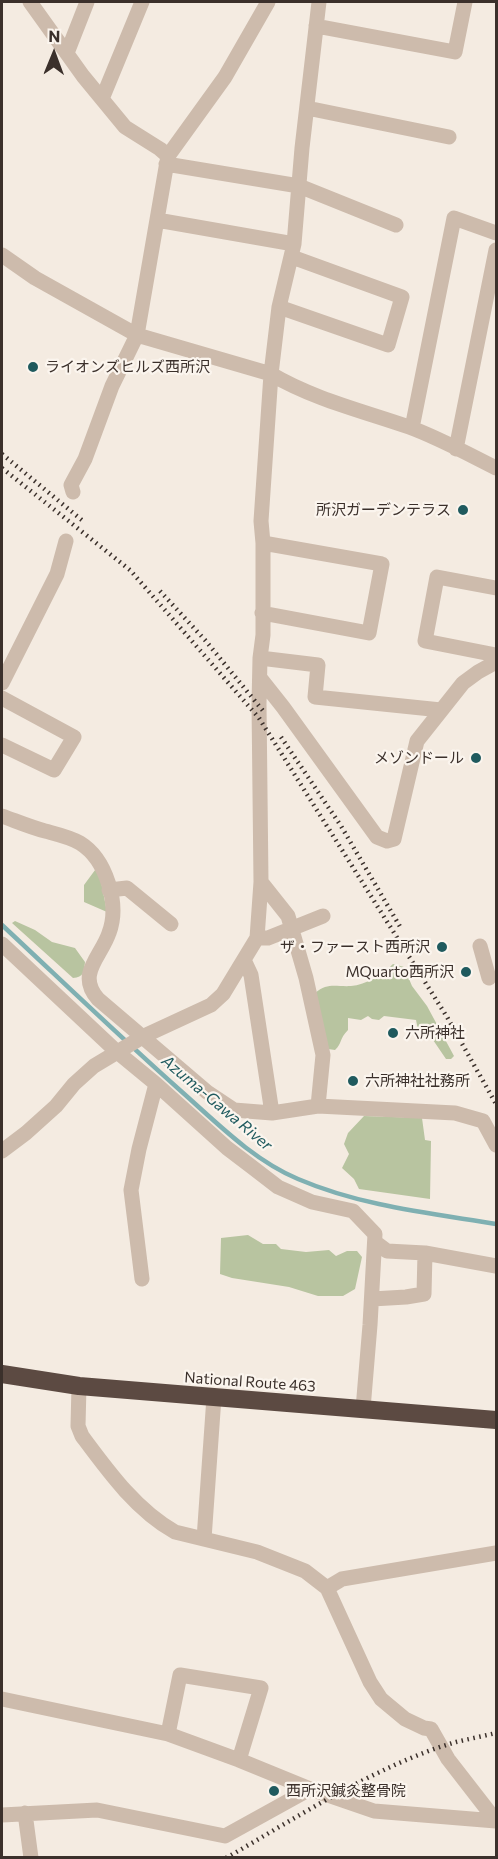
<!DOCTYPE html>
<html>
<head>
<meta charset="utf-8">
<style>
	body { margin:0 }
	#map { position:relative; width:498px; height:1859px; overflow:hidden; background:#f4ebe1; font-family:Commissioner,sans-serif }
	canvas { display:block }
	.frame { position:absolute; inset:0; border:3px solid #3b302b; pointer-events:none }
	.north { position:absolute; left:24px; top:24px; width:60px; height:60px; -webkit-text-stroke:4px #fbf5ee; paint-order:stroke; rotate:1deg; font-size:16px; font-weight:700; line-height:24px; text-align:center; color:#3b302b }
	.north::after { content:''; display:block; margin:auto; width:21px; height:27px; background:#3b302b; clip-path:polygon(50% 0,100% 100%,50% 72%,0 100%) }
</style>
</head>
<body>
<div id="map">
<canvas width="498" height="1859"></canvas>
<div class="frame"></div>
<div class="north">N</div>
</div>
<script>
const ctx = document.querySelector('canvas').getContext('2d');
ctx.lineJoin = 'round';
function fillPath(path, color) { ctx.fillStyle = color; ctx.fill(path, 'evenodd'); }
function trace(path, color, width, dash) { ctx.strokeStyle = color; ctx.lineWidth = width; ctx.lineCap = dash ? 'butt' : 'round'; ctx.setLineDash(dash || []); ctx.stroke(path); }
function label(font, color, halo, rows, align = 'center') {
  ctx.font = font + ' Commissioner,"Noto Sans JP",sans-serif'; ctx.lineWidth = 4.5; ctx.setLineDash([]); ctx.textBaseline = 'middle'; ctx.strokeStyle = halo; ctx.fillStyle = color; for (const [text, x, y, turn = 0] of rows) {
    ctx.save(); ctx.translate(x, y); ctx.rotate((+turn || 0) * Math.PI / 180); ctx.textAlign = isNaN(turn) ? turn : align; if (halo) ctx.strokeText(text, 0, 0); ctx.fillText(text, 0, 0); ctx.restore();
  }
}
fillPath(new Path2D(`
	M98,866l9,46 -23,-10v-17z
	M15,921l20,9 17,12 23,6 10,14c-1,10 -1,15 -12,16l-61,-55z
	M393,964l11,3 8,19 15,20 27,50 -3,3h-5l-15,-22 -13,-7 -2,-10 -32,-4 -5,4 -7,-1 -4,-3 -7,4 -13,-2v12c-9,9 -6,14 -13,20l-7,-1 -13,-56c13,-11 21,-6 36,-7 15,-1 32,-12 42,-22z
	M364,1116l58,2 3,22 6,1 -1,58 -71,-10 -5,-10 -12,-11 7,-14 -5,-10 4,-11z
	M248,1235l15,9h13l5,5 25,3 23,-2 7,6 11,-5h10l5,6 -7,32 -12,7h-25l-29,-9 -57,-9 -12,-4 1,-36z`), '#b8c4a0');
trace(new Path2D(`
	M2,925c60,56 119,113 180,167 35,31 71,68 116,87 63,27 131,34 198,45`), '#7fb0b2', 4.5);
trace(new Path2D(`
	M30,2l53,74 42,51 35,22 8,7
	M316,26l139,26 10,-50
	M67,53l20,-51
	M102,99l40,-97
	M307,108l142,29
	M166,164l133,22 97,39
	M157,220l137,24
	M2,255l33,23 102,57 134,39c42,25 92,37 138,53 30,11 59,27 87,41
	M279,307l109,38 14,-48 -110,-40
	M412,428l42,-210 42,15
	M456,449l40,-199
	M73,492l-2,-7 14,-26 27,-73 25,-51 31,-179 57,-79 43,-75
	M496,588l-59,-11 -12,64 71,14
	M262,613l107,20 13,-69 -119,-21
	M260,658l58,7 -3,32 126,13
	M260,678l23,29 94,130 10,4 7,-2 23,-98 46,-58 15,-11 18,-10
	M2,683l55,-109 9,-33
	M2,698l72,39 -20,33 -52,-25
	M2,816c14,5 28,11 43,15 11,3 25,6 35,12 26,16 40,61 29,90 -8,24 -33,41 -11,66l109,93 27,18 38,3
	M261,882l27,34 18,62 17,77 -5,51
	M109,890l18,-2 44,36
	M257,938h11l55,-22
	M2,944l114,107 40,33 71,64 25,19 26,20 34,15 41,9 22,23 -5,91 -7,84
	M480,946l9,32
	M244,960l7,15 21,138 46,-7 137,7 28,8 13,24
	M2,1151l24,-18 30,-27 18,-22 20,-18 50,-30 67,-31 12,-11 34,-56 4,-56 -2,-178 1,-46 3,-23v-92l-2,-22 10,-147 8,-67 15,-63 8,-96 17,-146
	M375,1242l12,9 38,2 71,13
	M142,1279l-11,-89 8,-41 17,-65
	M372,1299l34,-2 18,-3 1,-41
	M79,1386l-1,40 4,10c26,35 54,74 93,96l82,20 48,19 22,17 43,94 11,17 24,20 19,9 7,1 17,30 48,62
	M204,1539l10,-142
	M327,1588l15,-9 154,-26
	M2,1699l166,35 71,26 71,29 64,22 122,10
	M168,1734l12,-59 81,13 -22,72
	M25,1813l6,45
	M2,1815l95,-5 128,26 85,-47`), '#cdbbac', 15);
trace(new Path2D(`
	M2,1374l77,12 417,34`), '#5c4a42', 18);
trace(new Path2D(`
	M2,454l81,67
	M2,468l128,102 129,148 188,299 49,87
	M160,591l45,49 59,72
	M281,737l60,89 61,104
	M226,1858c70,-40 153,-94 230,-116 13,-3 27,-6 40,-9`), '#3b302b', 4.5, [1.5, 4.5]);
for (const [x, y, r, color] of [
	[33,367,6,"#1f5a5e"],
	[463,510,6,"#1f5a5e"],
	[476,758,6,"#1f5a5e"],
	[442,947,6,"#1f5a5e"],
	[466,972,6,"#1f5a5e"],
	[393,1033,6,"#1f5a5e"],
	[353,1081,6,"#1f5a5e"],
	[274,1791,6,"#1f5a5e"]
]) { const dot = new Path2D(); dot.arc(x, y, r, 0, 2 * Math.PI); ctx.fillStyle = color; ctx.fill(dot); trace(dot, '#fbf5ee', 2); }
label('15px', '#3b302b', '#fbf5ee', [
	["ライオンズヒルズ西所沢",45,367],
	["所沢ガーデンテラス",451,510,"right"],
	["メゾンドール",464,758,"right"],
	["ザ・ファースト西所沢",430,947,"right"],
	["MQuarto西所沢",454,972,"right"],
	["六所神社",405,1033],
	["六所神社社務所",365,1081],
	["西所沢鍼灸整骨院",286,1791]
], 'left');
label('15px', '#3b302b', '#fbf5ee', [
	["National Route 463",250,1382,4]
]);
label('italic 16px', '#1f5a5e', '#fbf5ee', [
	["Azuma-Gawa River",217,1103,40]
]);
</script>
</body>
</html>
